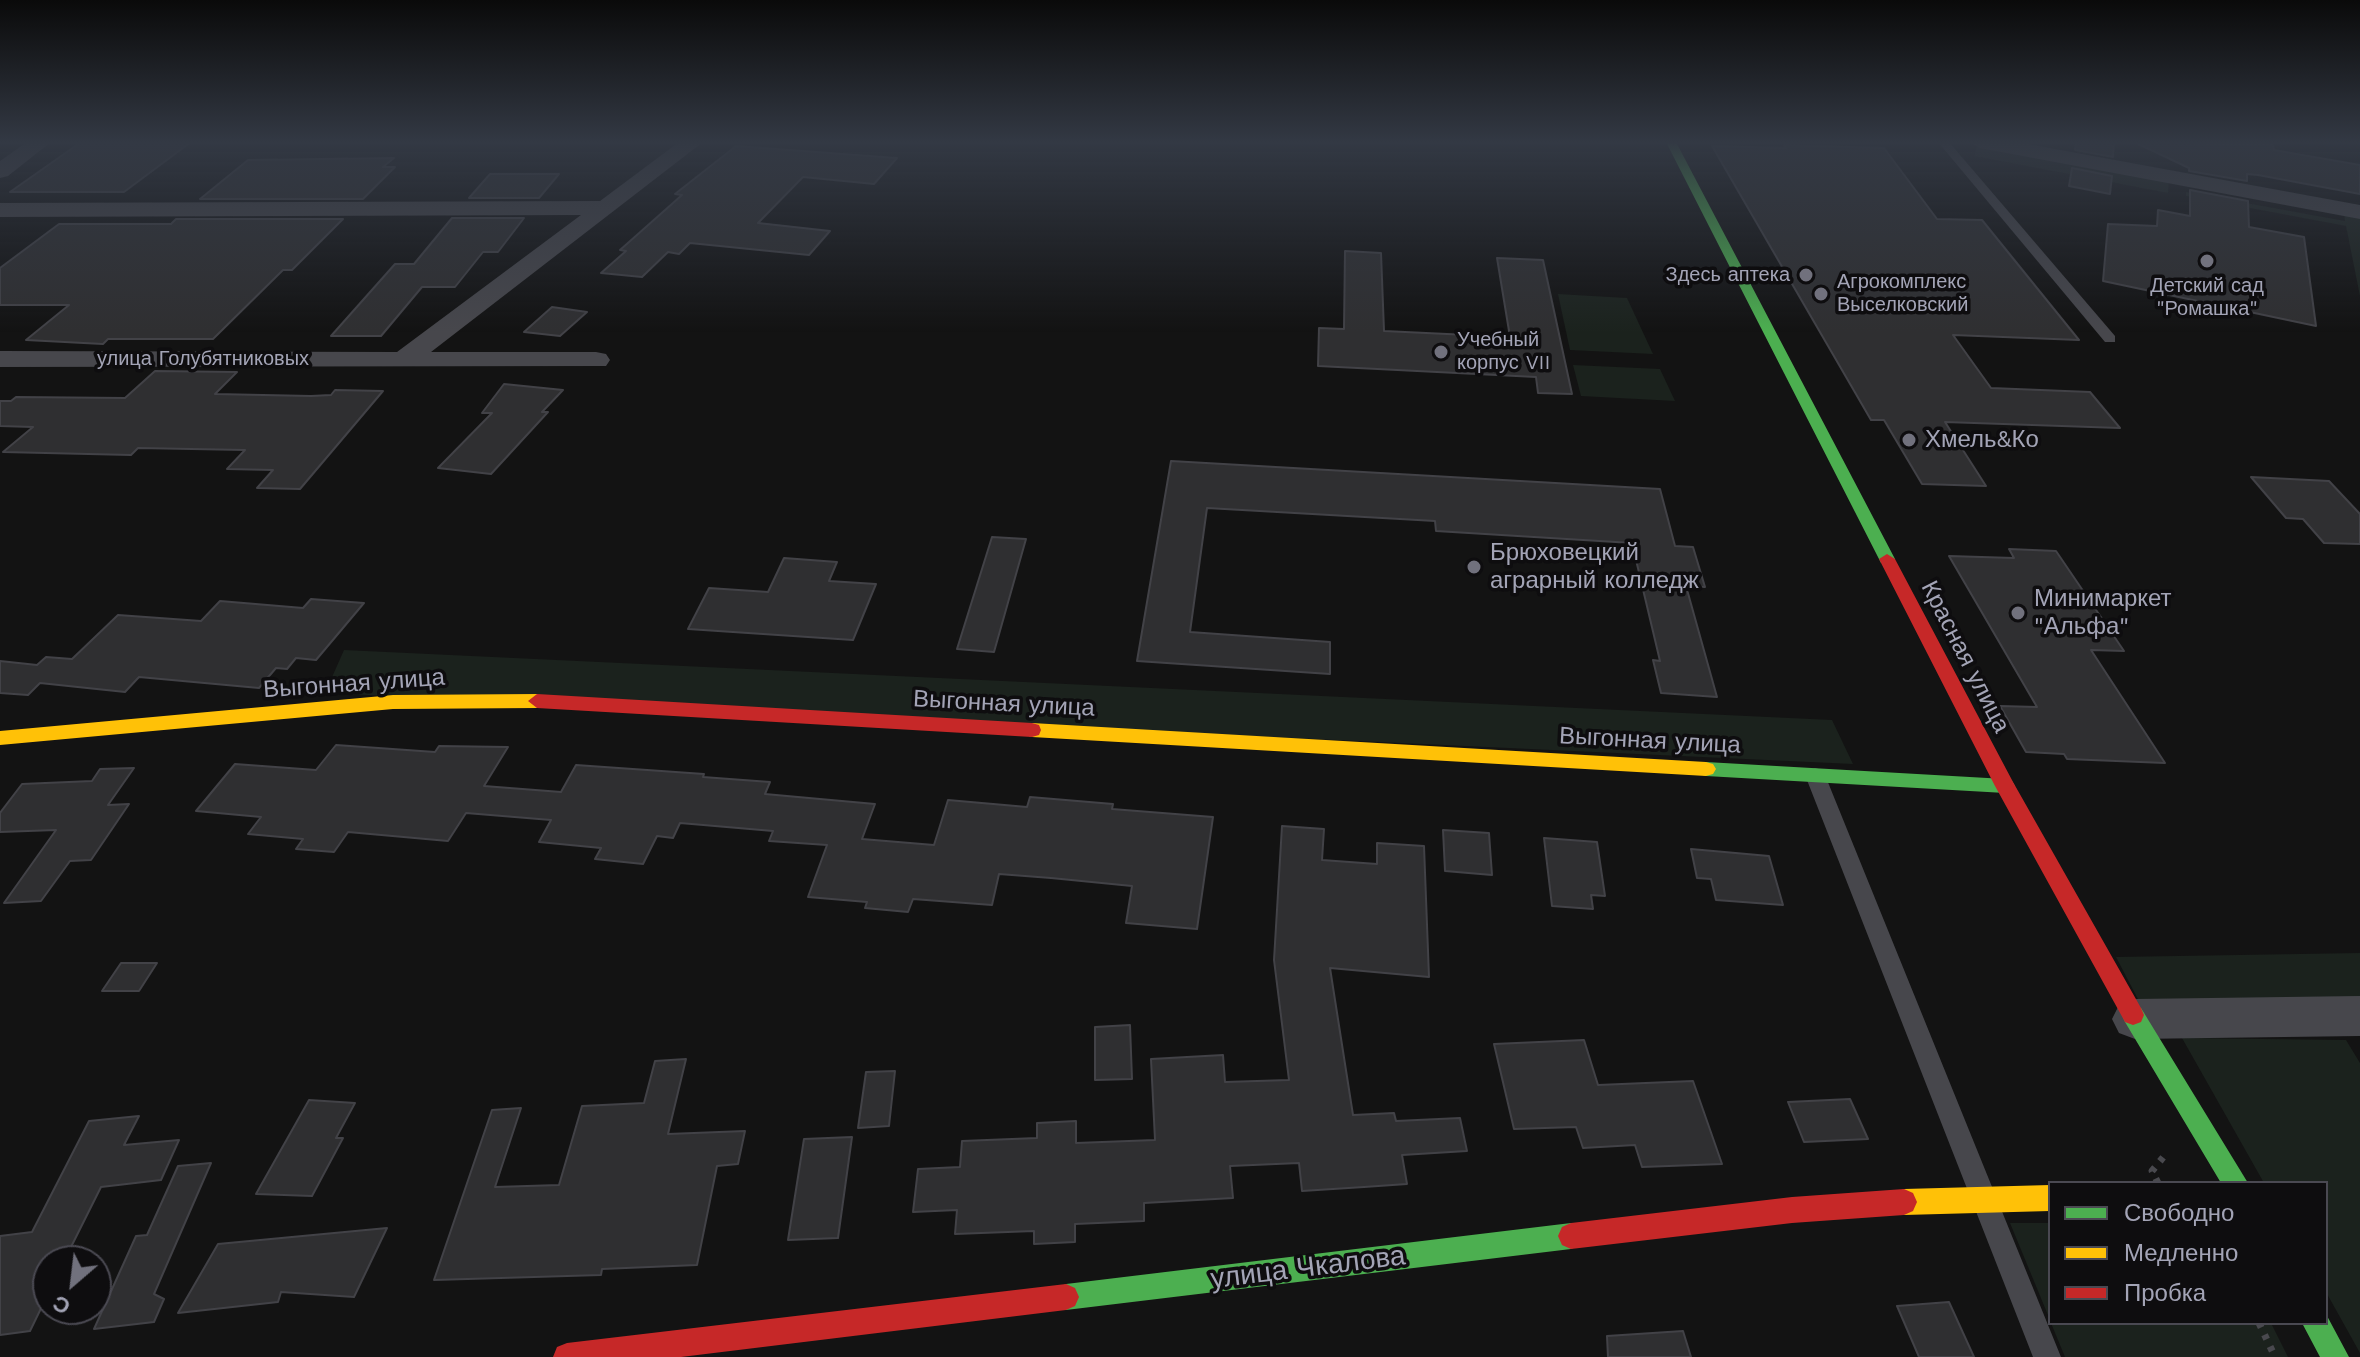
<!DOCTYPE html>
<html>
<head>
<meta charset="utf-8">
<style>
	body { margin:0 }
	#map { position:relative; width:2360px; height:1357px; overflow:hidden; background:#131313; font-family:"Work Sans",sans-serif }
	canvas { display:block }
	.legend { position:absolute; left:2048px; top:1181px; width:280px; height:144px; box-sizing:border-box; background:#0e0d0f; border:2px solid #4a4952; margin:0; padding:10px 14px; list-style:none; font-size:24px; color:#a3a4b6 }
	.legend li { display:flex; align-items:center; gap:16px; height:40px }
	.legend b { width:40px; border:2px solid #4a4952 }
	.north { position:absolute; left:32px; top:1245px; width:80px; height:80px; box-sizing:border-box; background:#0e0d0f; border:2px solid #4a4952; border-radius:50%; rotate:208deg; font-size:22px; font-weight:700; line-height:32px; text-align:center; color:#a3a4b6 }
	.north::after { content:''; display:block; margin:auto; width:28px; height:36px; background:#71717d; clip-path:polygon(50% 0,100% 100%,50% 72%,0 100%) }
</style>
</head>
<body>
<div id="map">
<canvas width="2360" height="1357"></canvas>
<ul class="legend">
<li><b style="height:10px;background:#4caf50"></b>Свободно</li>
<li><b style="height:10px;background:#ffc107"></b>Медленно</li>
<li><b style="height:10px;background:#c62828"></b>Пробка</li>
</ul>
<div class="north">С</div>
</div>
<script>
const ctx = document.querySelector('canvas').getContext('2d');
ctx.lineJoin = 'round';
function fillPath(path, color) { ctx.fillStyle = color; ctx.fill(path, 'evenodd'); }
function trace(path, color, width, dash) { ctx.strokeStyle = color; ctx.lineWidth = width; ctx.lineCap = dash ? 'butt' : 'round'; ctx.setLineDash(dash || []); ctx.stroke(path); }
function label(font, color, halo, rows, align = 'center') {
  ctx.font = font + ' "Work Sans",sans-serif'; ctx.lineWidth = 7; ctx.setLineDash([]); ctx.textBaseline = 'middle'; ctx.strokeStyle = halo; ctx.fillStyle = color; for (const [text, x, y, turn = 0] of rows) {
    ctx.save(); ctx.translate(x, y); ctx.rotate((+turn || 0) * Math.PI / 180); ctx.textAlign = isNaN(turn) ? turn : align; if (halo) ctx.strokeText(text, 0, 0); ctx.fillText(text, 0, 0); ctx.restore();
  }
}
fillPath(new Path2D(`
	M1977,146l192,35 -1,12 -194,-37z
	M2186,192l159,29 -1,-8 16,3v80l-14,-70 -160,-30z
	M1558,294l69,4 26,56 -83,-4z
	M1573,365l87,4 15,32 -94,-5z
	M344,650l1488,70 21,44 -1528,-71z
	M2360,953v46l-220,4 -24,-46z
	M2182,1038l164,2 14,23v290l-34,-61v-109h-62z
	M2010,1223h40v97z
	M2051,1323h220l17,34h-223z`), '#1b221d');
const building = new Path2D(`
	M81,142h110l-67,50h-114z
	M2076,142h38l-1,15 -38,-7z
	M2134,142l139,3 1,5 86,15v29l-102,-19 -11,-1v7l-58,-10v-3z
	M1784,145l100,3 53,71 45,1 97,120 -126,-5 38,53 99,4 30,36 -175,-6 41,64 -64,-2 -38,-64h-13l-159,-274 74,2z
	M736,146l161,12 -23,26 -71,-7 -45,46 72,8 -21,24 -119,-12 -11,11 -11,-2 -26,25 -41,-4 25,-22 -6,-1 62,-55 -7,-1z
	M394,158l-11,9h12l-32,32h-163l48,-39z
	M2072,168l40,8 -2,18 -41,-8z
	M490,174h69l-20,24h-70z
	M2190,190l58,11 1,26 55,10 12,89 -213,-45 5,-57 49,2 1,-16 32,6z
	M452,218h72l-26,34h-15l-28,35h-33l-41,49h-50l64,-72h19z
	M176,219h167l-51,51h-9l-70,69h-105l-5,5 -77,-4 43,-35h-69v-37l59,-44h112z
	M1345,251l36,2 3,78 126,6 -13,-79 46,2 29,134 -34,-1 -2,-16 -218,-11 1,-38 25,1z
	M552,307l35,5 -27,24 -36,-4z
	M155,371l82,1 -22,22 96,2 20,-1 4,-5 48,1 -83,98 -43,-1 16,-18 -46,-1 18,-19 -107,-2 -7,7 -128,-3 30,-25 -33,-1v-25h11l5,-4 109,1z
	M504,384l59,6 -21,22h6l-57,62 -53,-6 54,-55h-10z
	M1171,461l489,28 15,57 18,1 12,40 -19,-1 31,111 -56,-4 -8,-33 7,1 -28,-118 -196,-12 -1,-10 -228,-13 -17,124 140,10v32l-193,-13z
	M2251,477l78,4 31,33v30l-36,-1 -21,-24 -17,-1z
	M992,537l34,2 -32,113 -37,-3z
	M2009,549l47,2 68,100 -33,-1 74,113 -98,-4 -3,-5 -38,-2 -26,-46 37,1 -88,-151 65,2z
	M784,558l53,4 -8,19 47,3 -23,56 -165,-11 21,-41 59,4z
	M311,599l53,4 -48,57 -20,-2 -9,11 -11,-1 -17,20 -120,-11 -14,15 -85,-9 -12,12 -28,-2v-32l37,4 9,-8 26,2 46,-44 83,6 19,-20 83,7z
	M336,745l99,7 4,-6 69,1 -24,39 77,6 15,-27 128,9 -1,3 67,5 -5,12 110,10 -13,35 72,6 14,-45 79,7 3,-10 83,7 -1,5 101,8 -16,112 -71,-6 6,-37 -81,-8 -52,-4 -7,31 -79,-6 -5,13 -43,-4 2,-6 -59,-5 19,-52 -58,-4 4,-10 -93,-8 -7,15 -16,-2 -14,28 -48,-5 6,-11 -62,-6 12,-22 -85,-7 -18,28 -100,-9 -14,20 -38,-3 7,-10 -55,-5 13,-17 -65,-6 39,-47 81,6z
	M134,768l-26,37 21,-1 -38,56 -21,1 -29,40 -37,2 52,-73 -56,2v-19l22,-29 70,-3 8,-12z
	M1282,826l42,3 -2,31 55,4v-21l47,3 5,131 -99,-9 23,147 41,-2 2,8 64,-3 7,33 -65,4 5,29 -43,3 -62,4 -3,-28 -69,3 3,32 -89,5v18l-69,3v18l-41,2v-13l-79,3 2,-24 -44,2 5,-43 42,-2 2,-26 75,-3v-15l39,-2v22l79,-3 -4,-81 72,-4 2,27 64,-2 -15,-120z
	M1443,830l46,3 3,42 -47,-4z
	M1544,838l53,4 8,54 -14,-1 2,14 -41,-3z
	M1691,849l78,7 14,49 -67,-5 -5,-21 -14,-1z
	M121,963h36l-18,28h-37z
	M1130,1025l2,54 -37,1v-53z
	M1584,1040l14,45 95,-4 29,83 -80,3 -7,-22 -52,3 -7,-21 -62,2 -20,-85z
	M686,1059l-18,75 77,-3 -7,33 -21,2 -20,99 -95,4 -1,6 -167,5 58,-170 29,-2 -26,79 64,-2 23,-79 62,-3 11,-42z
	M895,1071l-6,55 -31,2 8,-56z
	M1850,1099l18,40 -64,3 -16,-40z
	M309,1100l46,3 -19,35h7l-31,58 -56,-2z
	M139,1116l-15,29 55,-5 -18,40 -60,7 -37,74h-16v33l-18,37 -30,4v-99l32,-4 57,-111z
	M852,1137l-14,101 -50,2 16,-101z
	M211,1163l-57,131 10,5 -10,23 -60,7 42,-93 11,-1 31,-69z
	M387,1228l-33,69 -73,-5 -3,10 -100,11 40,-69z
	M1949,1302l25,55h-55l-22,-51z
	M1683,1331l8,26h-83l-1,-21z`);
fillPath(building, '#2f2f31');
trace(building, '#424247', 2);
trace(new Path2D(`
	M2158,1183l-6,-12 13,-16
	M2259,1323l16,34`), '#49494e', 7, [5, 8]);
fillPath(new Path2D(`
	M1938,142h11l166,194v6h-10z
	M1815,768l7,2 3,5 236,582h-28l-228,-582 3,-5z`), '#47474c');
fillPath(new Path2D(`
	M27,142h24l-43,34 -8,2v-17z
	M679,142h24l-272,210h165l10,2 4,6 -4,6 -606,1v-16l397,1 184,-137 -581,2v-14l600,-2z
	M1970,142h47l343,63v14l-380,-71z
	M2360,996v40l-225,3 -16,-6 -7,-14 7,-14 16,-6z`), '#47474c');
fillPath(new Path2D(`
	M1666,142h10l219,417 -2,4h-12l-2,-4z
	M1706,762l299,17 7,2 3,5 -3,5 -7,2 -299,-17 -7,-2 -3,-5 3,-5z
	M2133,1005l8,3 107,175h-27l-96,-161 -3,-7 3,-7z
	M1571,1223l9,4 4,9 -4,9 -9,4 -505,61 -9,-4 -4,-9 4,-9 9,-4z
	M2326,1314l23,43h-29l-18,-34h24z`), '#4caf50');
fillPath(new Path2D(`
	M537,694l9,7 -9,7 -144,1 -393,36v-14l393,-36z
	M1032,723l674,39 7,2 3,5 -3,5 -7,2 -674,-39 -7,-2 -2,-5 2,-5z
	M2050,1185v26l-146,4 -9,-4 -4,-9 4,-9 9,-4z`), '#ffc107');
fillPath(new Path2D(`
	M1887,554l8,5 118,223 128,226 3,7 -3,7 -8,3 -8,-3 -130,-236 -116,-227z
	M537,694l495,29 7,2 2,5 -2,5 -7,2 -495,-29 -9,-7z
	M1904,1189l9,4 4,9 -4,9 -9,4 -112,8 -221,26 -9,-4 -4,-9 4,-9 9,-4 221,-26z
	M1066,1284l9,4 4,9 -4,9 -9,4 -385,47h-128l4,-10 10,-4z`), '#c62828');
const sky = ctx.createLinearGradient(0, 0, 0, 332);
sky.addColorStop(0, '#0a0a0a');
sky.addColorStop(0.43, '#333944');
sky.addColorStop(1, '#33394400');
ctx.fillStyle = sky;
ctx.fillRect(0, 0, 2360, 332);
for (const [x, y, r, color] of [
	[2207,261,8,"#71717d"],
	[1806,275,8,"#71717d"],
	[1821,294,8,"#71717d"],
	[1441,352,8,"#71717d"],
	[1909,440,8,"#71717d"],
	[1474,567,8,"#71717d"],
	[2018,613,8,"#71717d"]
]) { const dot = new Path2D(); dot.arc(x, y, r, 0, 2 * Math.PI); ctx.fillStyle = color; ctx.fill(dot); trace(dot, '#0e0d0f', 3); }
label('20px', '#a3a4b6', '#0e0d0f', [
	["Здесь аптека",1790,275,"right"],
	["Агрокомплекс",1837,282],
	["Выселковский",1837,305],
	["Детский сад",2207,286,"center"],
	["\"Ромашка\"",2207,309,"center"],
	["Учебный",1457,340],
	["корпус VII",1457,363]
], 'left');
label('20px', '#a3a4b6', '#0e0d0f', [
	["улица Голубятниковых",203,359]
]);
label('24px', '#a3a4b6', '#0e0d0f', [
	["Хмель&Ко",1925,440],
	["Брюховецкий",1490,553],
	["аграрный колледж",1490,581],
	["Минимаркет",2034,599],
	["\"Альфа\"",2034,627]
], 'left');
label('24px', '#a3a4b6', '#0e0d0f', [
	["Красная улица",1965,657,63],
	["Выгонная улица",354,684,-4],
	["Выгонная улица",1004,704,3],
	["Выгонная улица",1650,741,3]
]);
label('28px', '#a3a4b6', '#0e0d0f', [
	["улица Чкалова",1308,1268,-7]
]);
</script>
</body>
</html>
